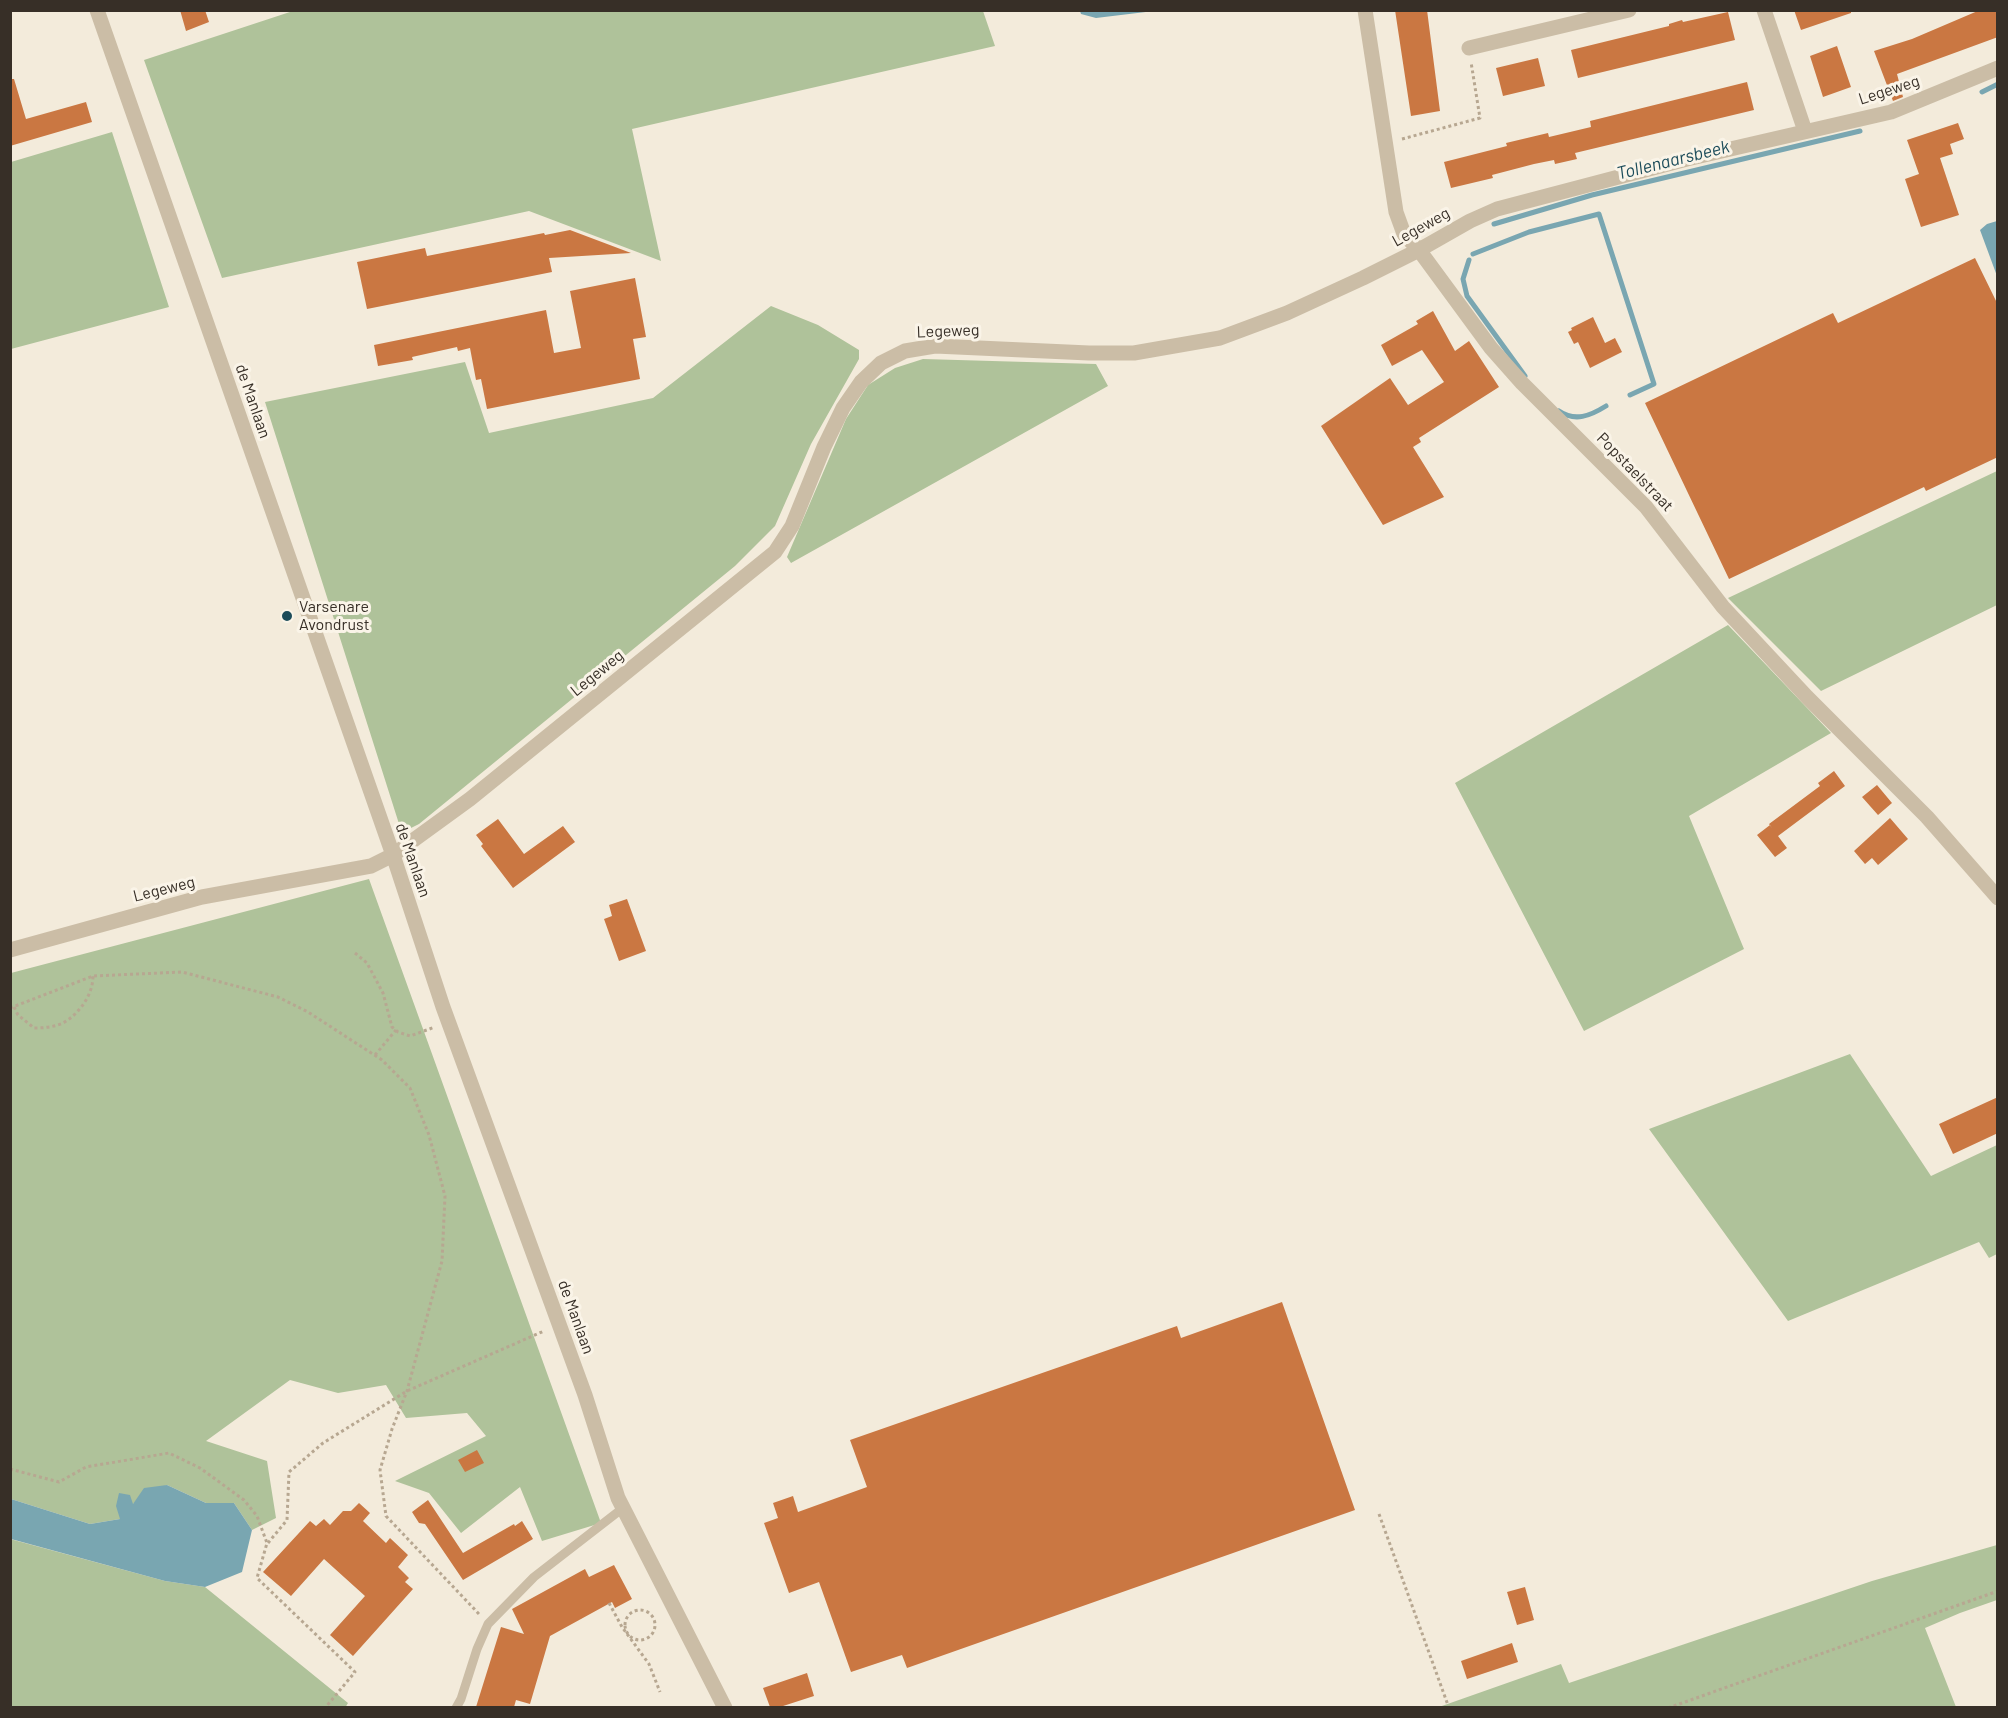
<!DOCTYPE html>
<html>
<head>
<meta charset="utf-8">
<style>
	body { margin:0 }
	#map { position:relative; width:2008px; height:1718px; overflow:hidden; background:#f3ebdb; font-family:Barlow,sans-serif }
	canvas { display:block }
	.frame { position:absolute; inset:0; border:12px solid #372f27; pointer-events:none }
</style>
</head>
<body>
<div id="map">
<canvas width="2008" height="1718"></canvas>
<div class="frame"></div>
</div>
<script>
const ctx = document.querySelector('canvas').getContext('2d');
ctx.lineJoin = 'round';
function fillPath(path, color) { ctx.fillStyle = color; ctx.fill(path, 'evenodd'); }
function trace(path, color, width, dash) { ctx.strokeStyle = color; ctx.lineWidth = width; ctx.lineCap = dash ? 'butt' : 'round'; ctx.setLineDash(dash || []); ctx.stroke(path); }
function label(font, color, halo, rows, align = 'center') {
  ctx.font = font + ' Barlow,sans-serif'; ctx.lineWidth = 6; ctx.setLineDash([]); ctx.textBaseline = 'middle'; ctx.strokeStyle = halo; ctx.fillStyle = color; for (const [text, x, y, turn = 0] of rows) {
    ctx.save(); ctx.translate(x, y); ctx.rotate((+turn || 0) * Math.PI / 180); ctx.textAlign = isNaN(turn) ? turn : align; if (halo) ctx.strokeText(text, 0, 0); ctx.fillText(text, 0, 0); ctx.restore();
  }
}
fillPath(new Path2D(`
	M296,10l687,1 12,35 -363,83 29,132 -132,-50 -307,67 -78,-218z
	M112,132l57,175 -158,42v-187z
	M771,306l47,19 41,25v9l-48,85 -36,82 -40,40 -316,258 -12,6 -7,-3 -135,-425 200,-40 24,71 164,-35z
	M923,359l173,5 12,22 -317,177 -4,-6 59,-138 22,-34 27,-17z
	M1997,471v134l-176,86 -93,-93z
	M1728,625l103,108 -142,83 55,133 -160,82 -129,-248z
	M369,879l232,644 -59,18 -22,-54 -59,46 -32,-40 -34,-12 91,-45 -19,-23 -61,5 -20,-33 -48,8 -48,-13 -84,61 61,20 9,57 -24,12 -18,-27h-28l-39,-18 -34,19 -13,15 -30,5 -79,-25v-526z
	M1850,1054l81,122 66,-31v109l-8,4 -10,-16 -191,79 -139,-192z
	M10,1539l155,42 40,6 143,116 -3,5 -334,-1z
	M1997,1545v55l-37,13 -35,15 31,79h-517l122,-43 8,19 303,-102z`), '#afc29a');
fillPath(new Path2D(`
	M1080,11v-1l74,1 -58,7 -15,-4z
	M1997,221h1l-1,55 -17,-46 7,-6z
	M167,1485l39,18h28l18,27 -10,42 -37,15 -40,-6 -154,-42v-40l79,25 30,-5 -4,-13 3,-13 11,2 3,9 11,-16z`), '#79a6b1');
trace(new Path2D(`
	M1982,92l16,-8
	M1494,224l98,-29 268,-64
	M1473,254l56,-22 70,-18 55,170 -24,11
	M1469,260l-6,19 4,17 58,80
	M1559,411c16,11 31,5 47,-5`), '#79a6b1', 5);
fillPath(new Path2D(`
	M180,10h25l4,12 -23,9z
	M1395,10h32l13,101 -29,5z
	M1794,10h57v3l-50,17z
	M1980,10h18v27l-101,37 6,23 -10,4 -19,-50 38,-12z
	M1728,12l7,28 -157,38 -7,-28 98,-24v-2l13,-4 1,2z
	M1837,46l14,41 -28,10 -13,-41z
	M1538,58l7,28 -42,10 -7,-28z
	M10,79h4l12,40 60,-17 6,20 -82,24z
	M1747,82l7,28 -179,43 2,6 -22,5 -1,-4 -20,4 -42,11 1,3 -42,10 -7,-26 63,-16 -1,-3 42,-10 1,4 42,-10 -1,-6z
	M1958,123l6,16 -14,5 3,10 -13,4 19,57 -38,12 -16,-48 14,-5 -12,-34z
	M570,230l61,23 -82,5 3,14 -185,37 -10,-47 68,-14 2,8 117,-23 1,2z
	M1975,258l23,47v152l-72,34 -2,-4 -195,92 -84,-176 188,-90 5,10z
	M635,278l11,59 -13,2 7,40 -153,30 -6,-30 -5,1 -6,-32 -12,3 -1,-4 -45,10 1,3 -35,6 -4,-21 172,-35 8,43 27,-5 -11,-57z
	M1433,311l22,40 14,-10 30,46 -80,51 2,4 -8,5 31,50 -61,28 -62,-99 69,-48 18,27 36,-23 -22,-32 -30,16 -11,-21 37,-21 -2,-3z
	M1593,317l12,26 10,-5 7,14 -32,16 -12,-26 -4,2 -6,-12 4,-2 -1,-2z
	M1834,771l11,15 -67,50 9,12 -12,9 -18,-22 13,-10 2,3 -3,-4 51,-38 -2,-3z
	M1877,785l15,18 -14,12 -16,-18z
	M1890,818l18,21 -30,26 -6,-7 -7,6 -11,-13z
	M498,819l26,35 39,-28 12,16 -62,46 -32,-42 2,-2 -7,-9z
	M627,899l19,52 -27,10 -15,-42 8,-3 -3,-11z
	M1998,1097v36l-45,21 -14,-30z
	M1282,1302l73,208 -448,158 -5,-13 -51,17 -32,-90 -30,11 -25,-70 14,-5 -5,-15 20,-7 5,16 69,-25 -17,-47 327,-114 4,12z
	M477,1450l7,13 -19,9 -7,-12z
	M428,1500l35,53 51,-29 1,2 7,-5 11,18 -70,41 -38,-56 -6,-1 -7,-11z
	M359,1503l11,10 -7,8 23,22 4,-5 18,17 -10,12 11,11 -4,4 8,7 -60,67 -23,-21 35,-39 -41,-37 -33,37 -28,-24 47,-51 6,5 8,-7 6,6 13,-14h8z
	M614,1565l18,34 -17,9 -3,-6 -62,34 -20,68 -14,-4 -2,7h-38l25,-80 23,7 -12,-25 73,-40 4,8z
	M1525,1587l9,33 -17,5 -10,-33z
	M1512,1643l6,19 -51,17 -6,-18z
	M807,1673l7,23 -34,11h-10l-7,-19z`), '#ca7742');
trace(new Path2D(`
	M1402,139l78,-21 -9,-56
	M355,953l12,10 16,30 9,34 6,5 12,4 25,-9
	M14,1007l4,8 16,13c10,0 20,-1 29,-5 16,-9 30,-28 30,-47
	M10,1008l83,-32 89,-4 96,25 30,15 74,48 28,28 19,47 16,61 -3,65 -35,130 -15,38 -12,41 6,46 93,98
	M375,1055l21,-25
	M10,1469l49,13 27,-15 83,-14 31,15 44,32 13,16 10,27 -10,35 98,94 -30,36
	M1379,1514l70,194
	M268,1543l19,-23 2,-48 34,-29 84,-52 137,-60
	M609,1603l13,24 27,37 11,28
	M625 1625a15 15 0 1 1 30 0a15 15 0 1 1-30 0Z
	M1668,1708l330,-117`), '#b7a791', 3, [3, 3]);
trace(new Path2D(`
	M456,1708l5,-9 16,-50 11,-25 46,-47 89,-69`), '#cbbda6', 9);
trace(new Path2D(`
	M97,10l296,845 50,152 142,388 33,103 107,210
	M1365,10l31,202 8,22 15,16 72,98 31,35 124,124 77,100 84,90 120,120 71,81
	M1764,10l41,121
	M1469,48l160,-38
	M10,950l192,-53 169,-31 22,-11 77,-56 305,-247 17,-26 32,-79 19,-39 18,-26 20,-19 24,-12 30,-5 154,7h45l86,-15 67,-25 76,-35 56,-28 51,-29 27,-12 190,-50 204,-47 107,-44`), '#cbbda6', 15);
for (const [x, y, r, color] of [
	[287,616,6,"#1c4c5a"]
]) { const dot = new Path2D(); dot.arc(x, y, r, 0, 2 * Math.PI); ctx.fillStyle = color; ctx.fill(dot); trace(dot, '#faf4e8', 2); }
label('16px', '#372f27', '#faf4e8', [
	["Legeweg",1889,90,-18],
	["Legeweg",1421,227,-29],
	["Legeweg",948,331,-2],
	["de Manlaan",253,401,71],
	["Popstaelstraat",1635,472,46],
	["Legeweg",597,673,-39],
	["de Manlaan",413,860,71],
	["Legeweg",164,889,-14],
	["de Manlaan",576,1317,70]
]);
label('16px', '#372f27', '#faf4e8', [
	["Varsenare",299,607],
	["Avondrust",299,625]
], 'left');
label('italic 18px', '#1c4c5a', '#faf4e8', [
	["Tollenaarsbeek",1673,160,-14]
]);
</script>
</body>
</html>
